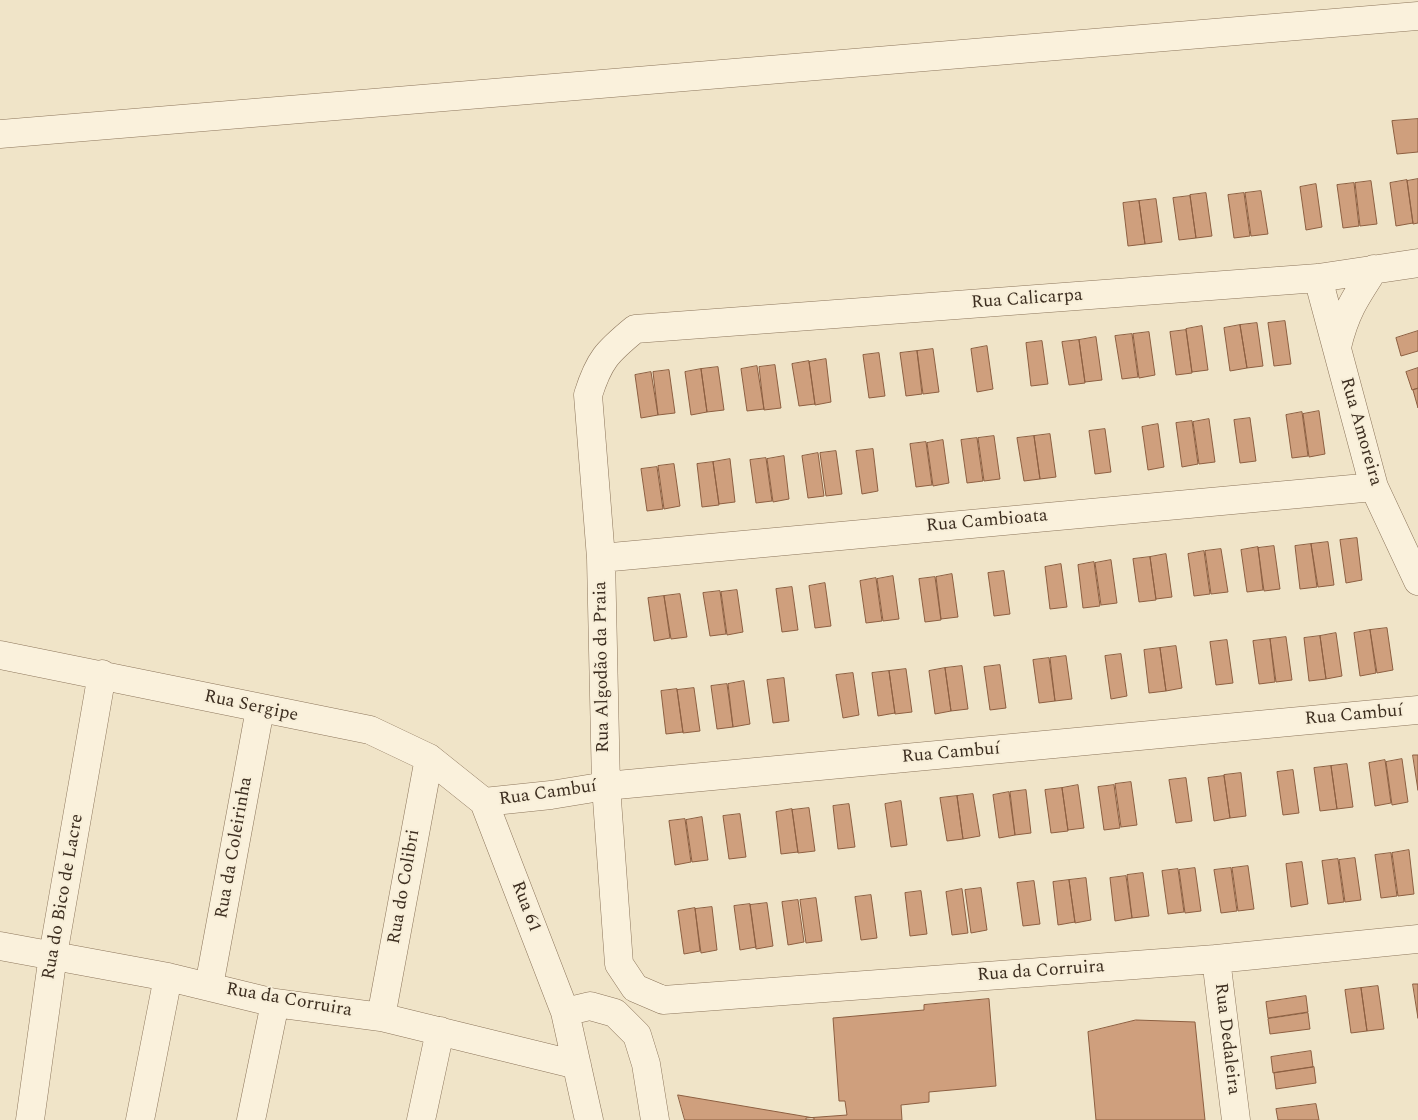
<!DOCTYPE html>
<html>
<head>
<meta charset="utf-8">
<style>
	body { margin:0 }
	canvas { display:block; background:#f0e4c8 }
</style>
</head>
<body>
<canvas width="1418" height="1120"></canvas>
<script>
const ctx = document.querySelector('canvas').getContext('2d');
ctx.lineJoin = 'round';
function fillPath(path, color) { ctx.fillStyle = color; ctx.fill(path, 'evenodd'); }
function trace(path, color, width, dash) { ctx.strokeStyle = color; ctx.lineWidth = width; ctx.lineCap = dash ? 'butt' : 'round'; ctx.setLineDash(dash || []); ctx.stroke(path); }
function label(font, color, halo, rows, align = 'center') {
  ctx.font = font + ' Spectral,serif'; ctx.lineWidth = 4; ctx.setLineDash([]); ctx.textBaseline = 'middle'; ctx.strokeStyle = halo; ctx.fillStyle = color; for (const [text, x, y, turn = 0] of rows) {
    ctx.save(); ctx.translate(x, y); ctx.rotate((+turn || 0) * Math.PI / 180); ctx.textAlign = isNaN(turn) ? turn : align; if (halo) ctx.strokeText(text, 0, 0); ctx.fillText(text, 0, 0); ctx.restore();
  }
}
const building = new Path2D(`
	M1418,119v33l-21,2 -5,-33z
	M1418,179v44l-5,1 -6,-43z
	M1407,180l6,43 -17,3 -6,-43z
	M1371,181l6,43 -17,2 -5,-43z
	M1354,183l5,43 -16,2 -6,-43z
	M1316,184l6,43 -16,3 -6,-43z
	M1261,191l7,43 -17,2 -6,-43z
	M1206,193l6,43 -16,2 -6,-43z
	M1244,193l6,43 -16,2 -6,-43z
	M1190,196l6,42 -17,2 -6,-42z
	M1156,199l6,43 -17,2 -6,-43z
	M1139,201l6,43 -17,2 -5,-43z
	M1285,321l6,43 -17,2 -6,-43z
	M1257,323l6,43 -16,2 -7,-43z
	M1240,325l7,43 -17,3 -6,-43z
	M1202,326l6,44 -16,2 -6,-43z
	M1186,330l6,43 -16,2 -6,-43z
	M1418,331v20l-17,5 -5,-18z
	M1149,332l6,43 -16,3 -6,-44z
	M1132,334l6,43 -16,2 -7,-43z
	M1096,337l6,43 -17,2 -6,-42z
	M1079,340l6,43 -16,2 -7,-43z
	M1042,341l6,43 -17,2 -5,-43z
	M987,346l6,43 -16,3 -6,-43z
	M933,349l6,43 -16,2 -6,-43z
	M917,351l5,43 -16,2 -6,-43z
	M879,353l6,43 -16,2 -6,-43z
	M826,359l5,43 -16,3 -6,-43z
	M809,361l6,43 -16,2 -7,-42z
	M775,365l6,43 -17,2 -5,-43z
	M757,366l7,43 -17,2 -6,-42z
	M718,367l6,43 -17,2 -6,-43z
	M1418,368v20l-6,2 -6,-18z
	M701,369l6,43 -16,3 -6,-43z
	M669,370l6,43 -17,2 -5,-43z
	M651,372l7,43 -17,3 -6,-43z
	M1418,389v19l-5,-18z
	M1319,411l6,43 -16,3 -6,-43z
	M1302,412l6,44 -16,2 -6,-43z
	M1250,418l6,43 -16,2 -6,-43z
	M1209,419l6,43 -16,2 -6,-42z
	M1192,421l6,43 -16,3 -6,-44z
	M1158,424l6,43 -16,3 -6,-43z
	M1105,429l6,43 -16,2 -6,-43z
	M1050,434l6,43 -16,2 -6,-43z
	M994,436l6,43 -16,2 -6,-43z
	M1034,436l6,43 -16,2 -7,-43z
	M977,438l6,43 -16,2 -6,-43z
	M943,440l6,43 -16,3 -6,-43z
	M926,442l6,43 -16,2 -6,-43z
	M873,449l5,42 -16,3 -6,-43z
	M836,451l6,43 -16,2 -6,-43z
	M818,453l6,43 -16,2 -6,-42z
	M784,456l5,43 -16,3 -6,-43z
	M766,458l6,43 -16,2 -6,-43z
	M730,459l5,43 -16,2 -6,-42z
	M713,462l6,43 -17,2 -5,-43z
	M674,464l6,42 -16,3 -6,-43z
	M657,467l6,42 -16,2 -6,-42z
	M1357,538l5,42 -16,3 -6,-43z
	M1328,542l6,43 -16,2 -7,-43z
	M1311,544l6,43 -17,2 -5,-43z
	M1274,546l6,43 -16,2 -6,-43z
	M1258,547l5,43 -16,2 -6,-42z
	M1221,549l7,43 -17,2 -6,-43z
	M1204,551l6,43 -16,2 -6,-42z
	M1166,554l6,43 -16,2 -6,-42z
	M1150,557l6,43 -17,2 -6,-43z
	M1111,560l6,43 -16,2 -6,-42z
	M1094,562l6,44 -17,2 -5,-43z
	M1061,564l6,43 -17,2 -5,-42z
	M1004,571l6,43 -16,2 -6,-43z
	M952,574l6,43 -17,2 -5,-42z
	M893,576l6,43 -16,2 -6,-42z
	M935,577l6,43 -16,2 -6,-43z
	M876,578l6,43 -16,2 -6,-42z
	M825,583l6,43 -16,2 -6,-42z
	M792,587l6,43 -16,2 -6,-43z
	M737,590l6,42 -16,3 -6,-43z
	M720,591l6,43 -16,2 -7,-43z
	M680,594l7,43 -16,2 -7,-43z
	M664,596l6,42 -16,3 -6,-43z
	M1387,628l6,42 -16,3 -7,-43z
	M1370,630l6,43 -16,3 -6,-43z
	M1336,633l6,43 -16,3 -6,-43z
	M1320,636l6,43 -17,2 -5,-43z
	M1286,637l6,43 -16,2 -6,-43z
	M1270,639l5,43 -16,2 -6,-43z
	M1227,640l6,43 -17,2 -6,-43z
	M1176,646l6,42 -16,3 -6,-43z
	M1160,648l6,43 -17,2 -5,-43z
	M1121,654l6,42 -16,3 -6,-43z
	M1066,656l6,43 -17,2 -5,-43z
	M1049,658l6,43 -16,2 -6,-43z
	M1000,665l6,43 -16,2 -6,-43z
	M962,666l6,43 -17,2 -6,-43z
	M945,668l6,43 -16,3 -6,-43z
	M906,669l6,43 -17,2 -6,-43z
	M889,671l6,42 -17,3 -6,-43z
	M853,673l6,42 -16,3 -7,-43z
	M784,678l5,43 -16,2 -6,-43z
	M744,681l6,43 -17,3 -5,-43z
	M727,684l6,43 -16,2 -6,-43z
	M694,688l6,43 -17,2 -6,-43z
	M677,689l6,43 -17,2 -5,-43z
	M1413,755h5v35z
	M1402,759l6,43 -16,3 -6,-43z
	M1385,760l6,43 -16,3 -6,-43z
	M1347,764l6,43 -16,2 -6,-43z
	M1331,766l6,43 -17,2 -6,-43z
	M1293,770l6,43 -16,2 -6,-43z
	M1241,773l5,43 -16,2 -6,-43z
	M1224,776l6,42 -16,3 -6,-43z
	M1186,778l6,43 -16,2 -7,-43z
	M1131,782l6,43 -16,2 -6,-43z
	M1078,785l6,43 -16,2 -6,-42z
	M1114,785l6,43 -16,2 -6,-43z
	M1062,788l6,43 -17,2 -6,-43z
	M1026,790l5,43 -16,2 -5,-43z
	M1009,792l6,43 -16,3 -6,-43z
	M973,794l7,42 -17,3 -6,-43z
	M957,796l6,43 -16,2 -7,-43z
	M901,801l6,44 -16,2 -6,-43z
	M849,804l6,43 -17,2 -5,-43z
	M809,808l6,43 -17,2 -6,-43z
	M792,809l6,43 -17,2 -5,-42z
	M740,814l6,43 -17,2 -6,-43z
	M702,817l6,43 -16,2 -6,-42z
	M685,819l6,43 -16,3 -6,-44z
	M1409,850l5,44 -16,2 -6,-43z
	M1391,853l6,43 -16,2 -6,-43z
	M1355,858l6,42 -16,2 -6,-42z
	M1338,859l6,43 -16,2 -6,-43z
	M1302,862l6,42 -17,3 -5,-43z
	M1248,866l6,43 -16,2 -6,-43z
	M1195,868l6,43 -16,2 -6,-43z
	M1231,868l6,43 -16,2 -7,-43z
	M1178,869l6,43 -16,2 -6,-43z
	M1143,873l6,43 -17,2 -5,-43z
	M1126,876l6,42 -17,3 -5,-43z
	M1086,878l5,42 -16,3 -6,-43z
	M1069,880l6,42 -17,3 -5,-43z
	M1034,881l6,43 -17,2 -6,-43z
	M981,888l6,42 -16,3 -6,-43z
	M962,889l6,44 -16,2 -6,-43z
	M921,891l6,43 -17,2 -5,-43z
	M871,895l6,43 -16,2 -6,-43z
	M816,898l6,43 -16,2 -6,-43z
	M798,900l6,42 -16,3 -6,-43z
	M767,903l6,43 -17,3 -6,-44z
	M750,904l6,43 -16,3 -6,-44z
	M712,907l5,43 -16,3 -6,-44z
	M695,908l5,43 -16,3 -6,-43z
	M1413,984h5v34z
	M1378,986l6,43 -17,2 -6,-43z
	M1361,988l6,43 -16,2 -6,-43z
	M1306,996l2,16 -40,6 -2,-16z
	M989,999l7,87 -67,6v10l-28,3 1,15h-96v-2l41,-3 -2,-14h-6l-6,-83 91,-8v-5z
	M1308,1013l2,16 -40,5 -2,-15z
	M1136,1020l59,2 10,98h-109l-8,-88z
	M1311,1051l2,16 -40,6 -2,-16z
	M1314,1067l2,16 -40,6 -2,-16z
	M678,1095l136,23v2h-129z
	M1316,1104l3,16h-41l-2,-11z`);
fillPath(building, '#cf9f7d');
trace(building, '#8d5f41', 1);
const minor = new Path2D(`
	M0,134l1418,-118
	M1418,263l-100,15 -683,51c-28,23 -36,31 -47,66l13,163 5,228 13,178 16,24 28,12 553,-41 202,-20
	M1318,278l56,209 44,94
	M1337,347c8,-34 18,-49 37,-78
	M601,558l773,-71
	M0,655l370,75 59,28 55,44 81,210 24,108
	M484,802l67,-7 55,-9 812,-76
	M0,946l168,31 107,26 106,14 196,48
	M1216,959l20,161
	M209,986l51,-277
	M565,1012l25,-6 25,7 22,22 9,29 9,56
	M381,1017l48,-259
	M30,1120l23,-165 49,-281
	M140,1120l28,-143
	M251,1120l24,-117
	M421,1120l19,-89`);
trace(minor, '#8d765c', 29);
trace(minor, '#faf1dc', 28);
label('18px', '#3d2e20', '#f7eed8', [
	["Rua Calicarpa",1027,300,-4],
	["Rua Amoreira",1360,432,74],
	["Rua Cambioata",987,522,-5],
	["Rua Algodão da Praia",603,667,-91],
	["Rua Sergipe",251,707,12],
	["Rua Cambuí",1354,716,-5],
	["Rua Cambuí",951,754,-5],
	["Rua Cambuí",548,794,-8],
	["Rua da Coleirinha",235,848,-80],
	["Rua do Colibri",405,887,-80],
	["Rua do Bico de Lacre",64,897,-80],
	["Rua 61",525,907,69],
	["Rua da Corruira",1041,972,-4],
	["Rua da Corruira",289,1001,10],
	["Rua Dedaleira",1226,1039,83]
]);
</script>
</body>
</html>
